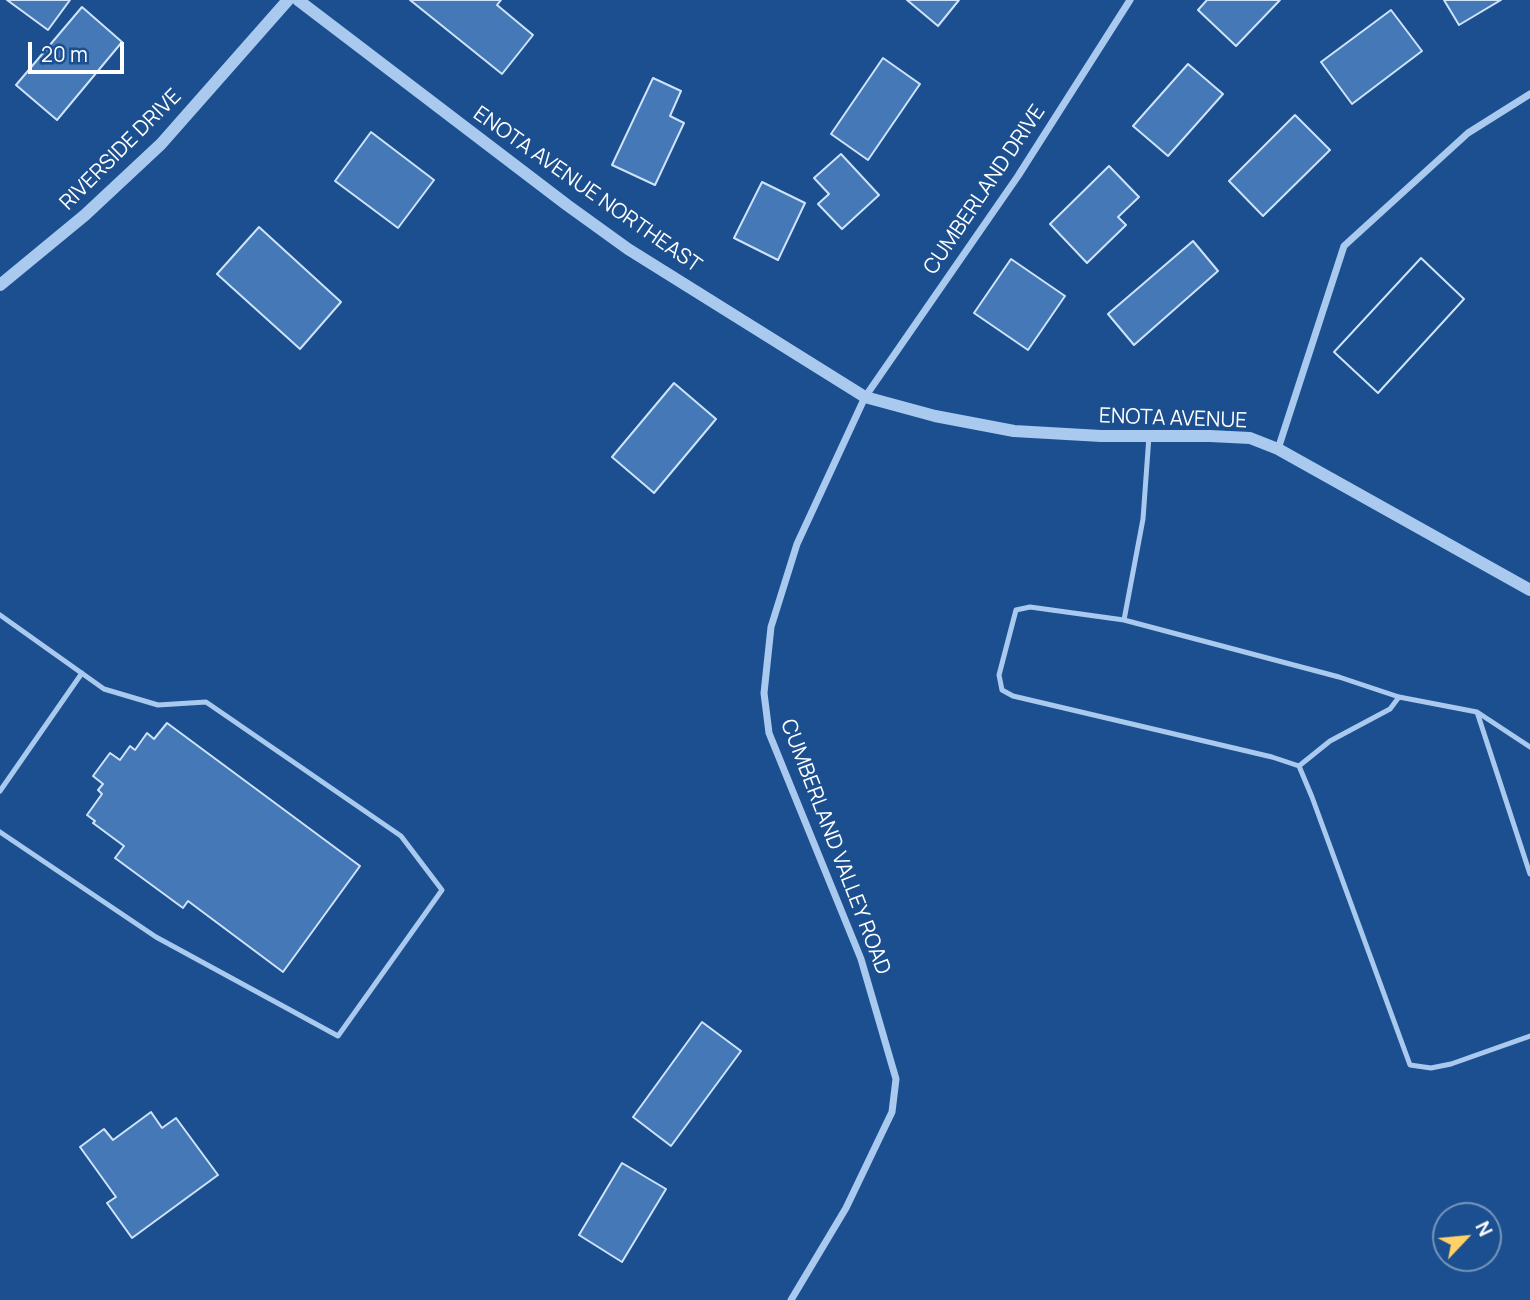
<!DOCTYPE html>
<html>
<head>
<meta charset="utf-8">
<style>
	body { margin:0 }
	#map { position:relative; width:1530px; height:1300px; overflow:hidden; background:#1b4f8f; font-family:Manrope,sans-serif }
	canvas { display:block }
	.north { position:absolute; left:1432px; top:1202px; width:70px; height:70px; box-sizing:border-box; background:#1b4f8f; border:2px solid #7695bc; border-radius:50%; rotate:64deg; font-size:19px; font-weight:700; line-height:28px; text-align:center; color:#fff }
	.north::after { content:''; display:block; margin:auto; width:24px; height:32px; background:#ffd166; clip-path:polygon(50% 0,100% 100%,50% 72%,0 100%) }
	.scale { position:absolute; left:28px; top:42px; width:96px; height:32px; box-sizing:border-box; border:4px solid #fff; border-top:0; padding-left:9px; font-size:21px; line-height:24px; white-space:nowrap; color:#fff; -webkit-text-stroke:5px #1b4f8f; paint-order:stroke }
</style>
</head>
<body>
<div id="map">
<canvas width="1530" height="1300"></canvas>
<div class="north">N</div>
<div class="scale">20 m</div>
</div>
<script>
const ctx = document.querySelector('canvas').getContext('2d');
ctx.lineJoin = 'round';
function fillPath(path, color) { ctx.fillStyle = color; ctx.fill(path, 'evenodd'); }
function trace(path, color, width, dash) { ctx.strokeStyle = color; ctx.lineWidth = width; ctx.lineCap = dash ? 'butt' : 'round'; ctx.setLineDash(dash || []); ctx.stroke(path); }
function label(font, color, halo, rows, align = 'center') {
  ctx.font = font + ' Manrope,sans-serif'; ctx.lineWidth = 7; ctx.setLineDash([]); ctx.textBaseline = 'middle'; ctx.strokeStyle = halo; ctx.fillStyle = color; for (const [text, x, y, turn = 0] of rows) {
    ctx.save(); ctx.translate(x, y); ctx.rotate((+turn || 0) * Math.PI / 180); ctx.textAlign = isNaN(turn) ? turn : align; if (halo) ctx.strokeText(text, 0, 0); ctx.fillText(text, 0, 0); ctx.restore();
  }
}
const building = new Path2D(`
	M7,0h63l-22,30z
	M410,0h91l-4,5 36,30 -31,39z
	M907,0h52l-21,26z
	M1207,0h73l-44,46 -38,-36z
	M1444,0h57l-42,25z
	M82,7l40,35 -65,78 -41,-35z
	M1391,10l31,41 -70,53 -31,-42z
	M883,58l37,26 -52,76 -37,-26z
	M1188,64l35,30 -55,62 -35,-30z
	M653,78l28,13 -11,25 14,7 -29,62 -43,-20z
	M1295,115l35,35 -67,66 -34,-35z
	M371,132l63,48 -36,48 -63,-47z
	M841,154l38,41 -37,34 -24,-25 11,-10 -15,-16z
	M1109,166l30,31 -21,20 8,8 -39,38 -37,-39z
	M762,182l43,21 -27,57 -44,-22z
	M259,227l82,75 -41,47 -83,-75z
	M1193,241l25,30 -84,74 -26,-31z
	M1421,258l43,41 -86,94 -44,-41z
	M1421,258l43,41 -86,94 -44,-41z
	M1011,259l54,37 -37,54 -54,-37z
	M674,383l42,36 -62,74 -42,-36z
	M167,723l193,143 -77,106 -95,-71 -5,7 -68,-50 9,-12 -31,-23 2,-2 -8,-6 15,-21 -4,-4 5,-6 -10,-8 17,-23 10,7 10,-14 5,4 12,-17 7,6z
	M702,1022l39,29 -70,95 -38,-29z
	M151,1112l11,16 14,-10 42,57 -86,63 -25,-35 9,-6 -36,-50 24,-18 9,11z
	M622,1163l44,26 -44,73 -43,-27z`);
fillPath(building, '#4478b7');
trace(building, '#cfe3fa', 2);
trace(new Path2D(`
	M1149,436l-6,83 -19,101 -94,-13 -14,3 -17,65 3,15 11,6 259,61 27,9 13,31 98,268 21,3 20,-4 79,-28
	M0,615l104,74 54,16 48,-3 195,134 41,54 -104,146 -182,-99 -156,-105
	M1124,620l215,57 60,20 78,15 53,35
	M1477,712l53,162
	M1299,766l31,-25 60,-32 9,-12
	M0,791l82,-118`), '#a9c9ee', 5);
trace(new Path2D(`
	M1278,449l66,-203 124,-113 62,-39
	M791,1300l55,-92 46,-96 4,-33 -35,-120 -92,-226 -5,-40 7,-66 26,-83 68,-147 153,-221 112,-176`), '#a9c9ee', 7);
trace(new Path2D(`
	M298,0l269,205 61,44 237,148 70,19 79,15 87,5h109l40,2 28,11 252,141
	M0,285l85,-70 76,-71 127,-144`), '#a9c9ee', 12);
label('21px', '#fff', '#1b4f8f', [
	["RIVERSIDE DRIVE",121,150,-45],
	["ENOTA AVENUE NORTHEAST",587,190,35],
	["CUMBERLAND DRIVE",985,190,-56],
	["ENOTA AVENUE",1173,419,2],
	["CUMBERLAND VALLEY ROAD",835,847,69]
]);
</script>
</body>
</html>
